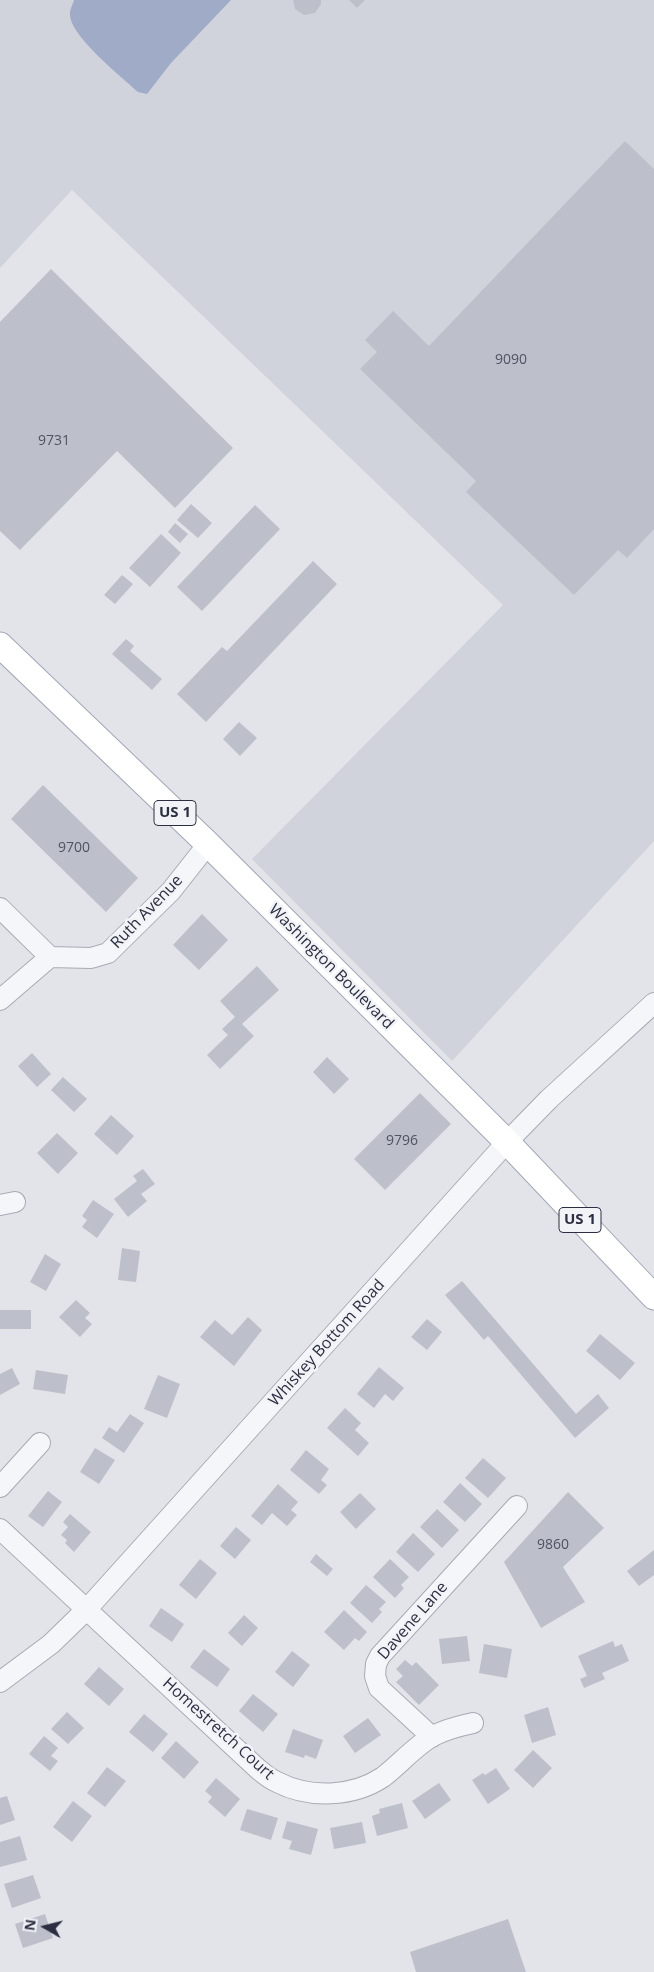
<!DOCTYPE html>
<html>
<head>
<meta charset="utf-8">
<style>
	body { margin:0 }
	#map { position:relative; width:654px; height:1972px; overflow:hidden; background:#e3e4ea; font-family:"Open Sans",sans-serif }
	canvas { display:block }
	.north { position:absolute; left:20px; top:1902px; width:50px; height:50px; -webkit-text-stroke:4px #f2f3f7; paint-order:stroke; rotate:278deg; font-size:14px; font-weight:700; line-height:20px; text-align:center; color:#2c2f41 }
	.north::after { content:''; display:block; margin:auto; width:18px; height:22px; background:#2c2f41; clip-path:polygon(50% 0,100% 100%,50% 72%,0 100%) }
</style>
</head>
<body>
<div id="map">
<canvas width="654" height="1972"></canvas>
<div class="north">N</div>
</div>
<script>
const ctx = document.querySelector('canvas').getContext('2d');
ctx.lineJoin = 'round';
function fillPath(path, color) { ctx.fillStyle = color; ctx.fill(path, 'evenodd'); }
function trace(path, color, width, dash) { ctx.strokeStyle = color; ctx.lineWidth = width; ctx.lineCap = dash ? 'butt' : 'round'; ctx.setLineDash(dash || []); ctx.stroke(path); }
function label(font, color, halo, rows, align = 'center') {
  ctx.font = font + ' "Open Sans",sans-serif'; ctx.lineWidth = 5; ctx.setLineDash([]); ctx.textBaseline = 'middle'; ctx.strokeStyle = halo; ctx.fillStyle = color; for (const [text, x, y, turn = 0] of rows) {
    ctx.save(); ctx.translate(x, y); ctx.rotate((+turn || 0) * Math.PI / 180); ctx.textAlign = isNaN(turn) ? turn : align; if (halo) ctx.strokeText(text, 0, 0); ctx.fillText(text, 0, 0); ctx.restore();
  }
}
fillPath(new Path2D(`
	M0,0h654v841l-202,220 -200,-202 251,-254 -431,-415 -72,78z`), '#d1d3dc');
fillPath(new Path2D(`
	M74,0h157l-60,63 -24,31 -9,-2c-16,-15 -67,-55 -68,-77 -1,-4 3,-11 4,-15z`), '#a0abc8');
fillPath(new Path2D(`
	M293,0h28v4l-6,9 -11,2 -9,-6z
	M349,0h16l-8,8z
	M625,141l29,28v360l-27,29 -9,-8 -44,45 -108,-103 10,-11 -116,-112 17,-17 -12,-12 28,-29 36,35z
	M51,269l182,179 -58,60 -58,-57 -97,99 -20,-19v-209z
	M191,504l21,19 -14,15 -21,-18z
	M255,505l25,24 -78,82 -25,-24z
	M175,523l13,11 -8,9 -12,-11z
	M161,534l20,19 -31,34 -21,-19z
	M313,561l24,23 -131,138 -29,-28 45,-47 5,4z
	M122,575l11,9 -18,20 -11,-9z
	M126,639l8,7 -4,5 32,28 -10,11 -40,-36z
	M239,722l18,16 -17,18 -17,-17z
	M43,785l95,93 -32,34 -95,-93z
	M202,914l26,26 -29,30 -26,-25z
	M257,966l22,24 -37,34 12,12 -34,33 -13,-14 21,-20 -6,-6 13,-12 -15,-16z
	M32,1053l19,21 -14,13 -19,-21z
	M327,1057l22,22 -15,15 -21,-22z
	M63,1077l24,22 -13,13 -23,-22z
	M420,1093l31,31 -66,66 -31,-31z
	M111,1115l23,21 -17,19 -23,-21z
	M57,1133l21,20 -20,21 -21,-21z
	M143,1169l12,15 -14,10 6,7 -19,16 -14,-18 23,-18 -4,-5z
	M93,1200l21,14 -17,24 -15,-11 5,-7 -5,-4z
	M122,1248l18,3 -4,31 -18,-2z
	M45,1254l16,10 -15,27 -16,-9z
	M462,1281l114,133 22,-20 11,14 -34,30 -87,-102 -4,4 -39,-45z
	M76,1300l14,13 -5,5 7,6 -12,13 -21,-20z
	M0,1310h31v19h-31z
	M248,1317l14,13 -28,36 -34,-29 15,-17 17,15z
	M427,1319l15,13 -15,18 -16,-13z
	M600,1334l35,29 -15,17 -34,-29z
	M379,1367l25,21 -11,13 -8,-7 -11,14 -17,-14z
	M12,1368l8,16 -20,11v-21z
	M36,1370l32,5 -3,19 -32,-5z
	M158,1375l22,9 -13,34 -23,-9z
	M345,1408l16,15 -6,7 14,13 -11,13 -31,-28z
	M130,1414l14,9 -20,30 -22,-15 7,-11 8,5z
	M95,1448l20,12 -16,24 -19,-12z
	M306,1450l23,19 -8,11 6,5 -8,9 -29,-24z
	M483,1458l23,20 -18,20 -23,-20z
	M460,1483l22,21 -17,18 -22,-20z
	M278,1484l20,18 -7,8 6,5 -10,11 -15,-13 -10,12 -11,-9z
	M48,1491l14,11 -19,25 -15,-11z
	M568,1492l36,36 -41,39 22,35 -44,26 -37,-66z
	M360,1493l16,16 -20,20 -16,-17z
	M437,1509l22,21 -17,18 -22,-21z
	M70,1514l21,18 -17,20 -9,-9 2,-3 -6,-5 7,-8 -5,-5z
	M236,1527l15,13 -16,19 -15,-13z
	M413,1533l22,21 -17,18 -22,-20z
	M654,1550v25l-15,11 -12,-15z
	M316,1554l17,15 -6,7 -17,-14z
	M200,1559l17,14 -21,26 -17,-14z
	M390,1559l19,18 -8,8 3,3 -9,10 -22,-21z
	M366,1585l20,17 -7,7 3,3 -10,11 -22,-20z
	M161,1608l23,16 -12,18 -23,-16z
	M344,1610l23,22 -8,9 -4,-3 -11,12 -20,-18z
	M244,1615l14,13 -16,18 -14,-13z
	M467,1636l3,25 -28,3 -3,-25z
	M613,1641l2,6 7,-3 7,17 -27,12 3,6 -21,9 -4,-9 7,-3 -9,-20z
	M484,1644l28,5 -5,29 -28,-5z
	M204,1649l26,20 -13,18 -27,-20z
	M292,1651l18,14 -17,22 -18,-15z
	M405,1660l7,6 4,-4 23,23 -20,20 -23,-23 7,-6 -7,-7z
	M99,1667l25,22 -15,17 -25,-22z
	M253,1694l25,20 -15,18 -24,-21z
	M548,1707l8,28 -24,8 -8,-28z
	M67,1712l17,16 -16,16 -17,-15z
	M144,1714l24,20 -15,18 -24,-20z
	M368,1718l13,17 -26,18 -12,-17z
	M293,1729l30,11 -7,19 -11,-4 -1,3 -19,-6z
	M44,1736l14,12 -7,8 7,5 -8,10 -21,-17z
	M176,1741l23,21 -15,17 -23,-21z
	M533,1750l19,18 -19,20 -19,-18z
	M107,1767l19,14 -21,26 -18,-14z
	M496,1768l14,21 -22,15 -16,-24 11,-7 2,2z
	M216,1778l24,21 -15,18 -17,-15 4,-5 -7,-6z
	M439,1783l12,17 -26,19 -13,-18z
	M7,1796l8,24 -15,5v-27z
	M73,1801l19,15 -20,26 -19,-15z
	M402,1803l6,25 -31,8 -5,-20 8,-3 -1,-4z
	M247,1809l31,9 -7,22 -31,-10z
	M287,1821l31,8 -7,26 -22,-6 3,-8 -10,-3z
	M362,1822l4,21 -32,6 -4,-21z
	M20,1836l7,24 -27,7v-25z
	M33,1875l8,23 -29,10 -8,-24z
	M45,1914l8,24 -30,10 -8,-24z
	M508,1919l18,53h-110l-6,-20z`), '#bdbfca');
const minor = new Path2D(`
	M0,908l50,49
	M0,1000l50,-43 41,1 17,-5 63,-62 37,-47
	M0,1205l15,-3
	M0,1487l40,-44
	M0,1529l258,240c6,5 12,10 19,13 33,17 76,15 106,-5 17,-13 32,-31 50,-41 13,-7 26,-10 40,-13
	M0,1682l51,-38 36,-35 420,-467 42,-43 105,-96
	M432,1737l-53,-49 -4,-12 1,-12 4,-8 137,-150`);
const major = new Path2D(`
	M0,645l208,199 299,298 147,155`);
trace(minor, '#a8aab4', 22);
trace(major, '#a3a6b5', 27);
trace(minor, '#f5f6f9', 20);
trace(major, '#fff', 25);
label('14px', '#505363', null, [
	["9090",511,360],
	["9731",54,441],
	["9700",74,848],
	["9796",402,1141],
	["9860",553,1545]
]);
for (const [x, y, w] of [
	[175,813,42],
	[580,1220,42]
]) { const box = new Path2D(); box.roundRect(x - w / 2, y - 12.5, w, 25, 4); ctx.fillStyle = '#f2f3f7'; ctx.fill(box); trace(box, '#2c2f41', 1); }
label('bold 15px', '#2c2f41', null, [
	["US 1",175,813],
	["US 1",580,1220]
]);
label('16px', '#2c2f41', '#f2f3f7', [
	["Ruth Avenue",147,912,-46],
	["Washington Boulevard",331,967,45],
	["Whiskey Bottom Road",327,1343,-48],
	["Davene Lane",413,1621,-49],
	["Homestretch Court",218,1729,42]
]);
</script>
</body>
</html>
